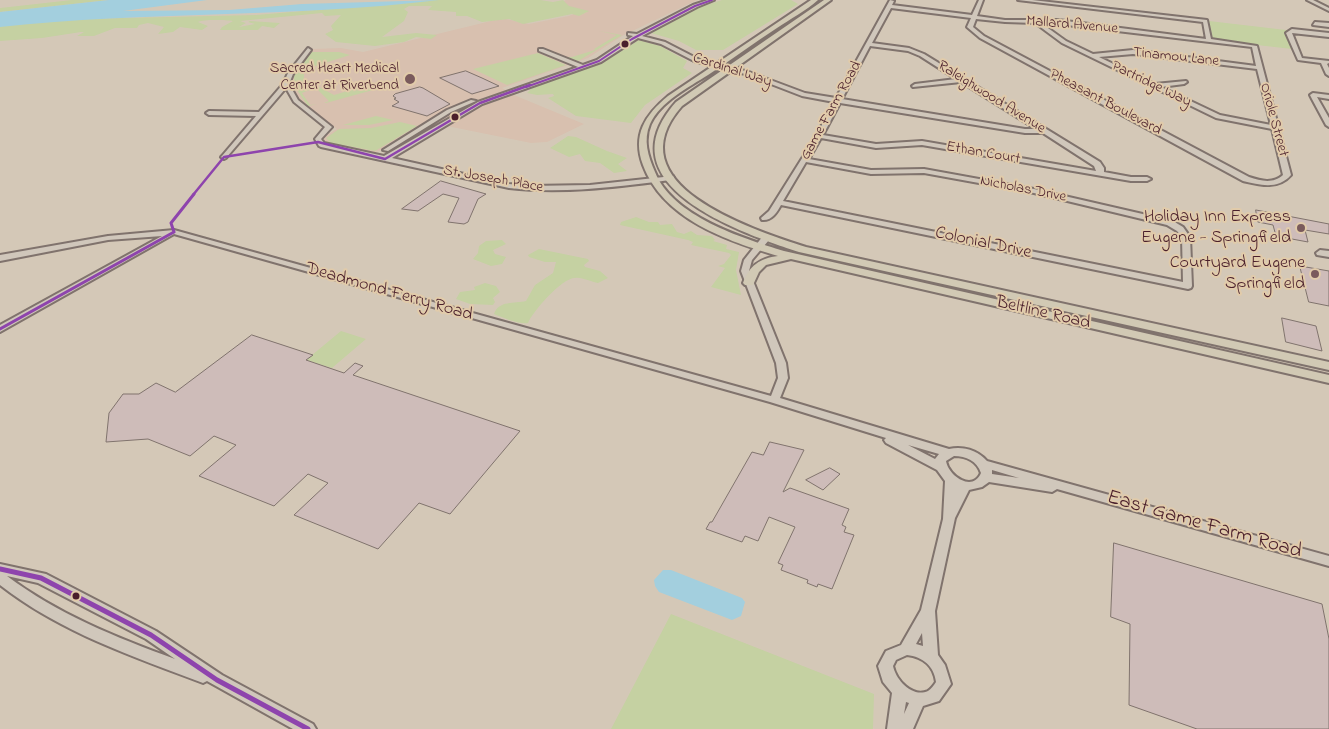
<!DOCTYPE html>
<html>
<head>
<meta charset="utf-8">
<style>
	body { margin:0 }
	canvas { display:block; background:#d4c8b7 }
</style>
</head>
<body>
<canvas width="1329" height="729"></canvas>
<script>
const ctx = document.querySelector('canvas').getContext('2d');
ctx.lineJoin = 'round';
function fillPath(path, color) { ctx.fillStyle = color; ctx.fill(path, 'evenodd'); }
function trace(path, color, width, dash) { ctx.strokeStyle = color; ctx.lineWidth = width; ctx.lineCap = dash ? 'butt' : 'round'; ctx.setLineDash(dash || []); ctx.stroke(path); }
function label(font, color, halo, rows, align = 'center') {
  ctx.font = font + ' "Indie Flower",sans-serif'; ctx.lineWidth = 4; ctx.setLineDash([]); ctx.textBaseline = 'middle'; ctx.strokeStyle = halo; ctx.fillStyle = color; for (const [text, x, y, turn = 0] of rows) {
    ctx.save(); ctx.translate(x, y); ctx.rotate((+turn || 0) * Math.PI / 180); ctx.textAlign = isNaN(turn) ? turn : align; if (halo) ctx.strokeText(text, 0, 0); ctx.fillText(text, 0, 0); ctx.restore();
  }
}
fillPath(new Path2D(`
	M566,0h131l-75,36 -34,22 -86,30 12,7 70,29 -37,18 -16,1 -104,-21 -48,29 -9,2 -44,-9 -4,-6 2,-2 13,-7 -33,-23 -11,-16 -1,-14 20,-27 29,-1 22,4 132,-32 11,-1 23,5 40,-8 13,-6 -24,-6z`), '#d8c0af');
fillPath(new Path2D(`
	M72,0h37l-109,12v-4z
	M433,0h107l13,2 10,-2 6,6 20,5 -10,5 -7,-2 -49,10 -14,-5 -27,3 -15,-6h-11v-4l-28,-2 4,-4h-23l-5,3 4,3 -4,9 -22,16 34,-4 21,2 -6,4 -15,-2 -12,5 -29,4 -39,-4 -11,-8 8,-4 -2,-4 10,-11 -16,1 -3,-3 -82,8 6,2 -7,4 16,-3 -7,-2 2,-1 30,2 -6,5 -12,-2 -4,4h-38l2,-3 11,-6c-7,-1 -29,-2 -35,1l10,4 -6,4 -22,-3 -7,5 -15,2 6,-7 -16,-4 -9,2 -2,3h-22l-21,8h-17l7,-4h-3l-39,6 -42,3v-15l80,-7 176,-4z
	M722,0h69l7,4 -75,46h-27l-17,-9 -28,-8 49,-26z
	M1209,21l77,9 6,19 -79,-9z
	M599,31l23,4 -44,26 -15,-4h9l23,-7 -1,-1 23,-14z
	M639,40l21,6 27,15 -4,7 9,5 -47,32 -14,18 -55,-7 -28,-18 6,-2 -1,-2 -16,1 -10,-2 5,-5 72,-26z
	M311,52h28l11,3 -38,12 -12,-1z
	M538,53l28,12 -59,20 -34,-16z
	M304,67l4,2 -4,1v9l30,16 27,-8 2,2 -16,4 23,-5 3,2 -47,13h-2l5,-2 -11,-11 -6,-1 -10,4 8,12 7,-1 -9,2 -14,-20v-10l5,-8z
	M376,116l17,4 -24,5h-26z
	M400,122l17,4 -42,25 -44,-8 -5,-5 13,-9 32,-1z
	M568,136l8,1 31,14 20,7 -9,6 9,7 -13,2 -14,-10 -15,-2 -5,-7 -11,3 -19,-9z
	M636,217l13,5h9l2,3 12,-1 5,8 7,2 7,-3 6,4 15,1 3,4 -2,1 14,4 -1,4 13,3 -3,18 5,25 -30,-8 14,-19 -7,-2 6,-2 7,-9 -2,-2 -38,-8 2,-3 -5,-2 -68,-15 1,-3z
	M502,240l4,4 -13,6 2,4 11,3 -4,7 -11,2 -18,-7 5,-6 1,-7 7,-5z
	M539,249l49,10 1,2 -5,4 1,2 15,4 8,7 -10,5c-7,-1 -16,-6 -23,-5 -13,0 -42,33 -47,45 -8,2 -27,-6 -34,-9 5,-14 20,-10 32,-13l9,-16 18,-12 3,-11h-11l-16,-5 -1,-2z
	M485,283l11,3 4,6 -7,6 2,4 -2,3 -23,-1 -14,-5 4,-7 15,-2 -1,-3z
	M341,331l25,8 -34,29 -26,-8z
	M671,614l203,80 -1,35h-262z`), '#c5d1a2');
fillPath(new Path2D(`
	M109,0h98l-84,11 106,-1 73,-6 137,-4c-146,18 -293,11 -439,27v-15z
	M663,570h8l71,28 3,4 -4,14 -9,4 -73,-28 -4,-6 -1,-6z`), '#a3cfde');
const building = new Path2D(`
	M466,71l16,7 17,8 -27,8 -32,-16z
	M420,87l3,1 27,16 -23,12 -35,-10 7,-4 -5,-3 2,-1 -3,-2 2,-2z
	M441,181l45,13 -8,5 -10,23 -4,2 -16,-2 11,-24 -16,-4 -25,17 -16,-2z
	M1256,210l73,14v10l-24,-4 3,12 -32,-6 -3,-11 -15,-3z
	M1300,266l29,5v35l-20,-4z
	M1282,318l34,8 6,25 -36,-9z
	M252,335l61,20 -7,5 38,13 11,-10 8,3 -10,9 167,56 -70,83 -31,-11 -41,46 -84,-34 34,-32 -20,-9 -34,32 -75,-30 37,-31 -22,-9 -24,20 -42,-17 -42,3 3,-29 14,-19h16l17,-11 19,9z
	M770,442l34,8 -21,42 7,-4 59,21 -7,16 4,2 -2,5 10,3 -22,54 -14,-5 -1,3 -10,-4 1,-3 -27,-10 2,-5 -5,-2 17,-36 -26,-10 -11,24 -13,-5 -3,6 -36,-13 4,-7h2l40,-70 11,3z
	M830,468l10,6 -17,16 -17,-10z
	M1114,543l208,61 7,35v90h-132l-68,-24 1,-81 -19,-7z`);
fillPath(building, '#cebcb9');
trace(building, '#80736d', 1);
const minor = new Path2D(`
	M708,0h6l-17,7 -55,29 23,6 33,17 51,13 56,21 31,5 54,-98 4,1 -2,4 80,10 7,-15h4l-6,16 28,4h53l148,19 -3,-17 -185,-22h14l175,20 4,19 46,7 34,129c-13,15 -31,10 -48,6l-263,-143 -13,-11 4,-9 -80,-10 -19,35 37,5 15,6 176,108 4,6v4l27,5h16l4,2 -4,2h-16l-209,-36 -46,3 -55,-10 -12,21 62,11 53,-1 110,20 139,32 10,6 7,10 2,49 -1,2 -3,1 -407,-84c-4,7 -9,16 -19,15l-1,-2 8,-7 47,-75 18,-34 -32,-6 -57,-22 -51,-13 -33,-17 -23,-6 -37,24 -119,42 -90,54 117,26 21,2 60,-1 83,-9 1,2 -4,2c-54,7 -107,14 -161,8l-188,-41 -2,-1 -4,-7 10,-12 -31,-25 -8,-14 -60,70 -2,1 -3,-2 1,-1 34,-40 -47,-1 -3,-2 3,-2 50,1 24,-28 5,-11 20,-25 3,2 -18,24 -4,10 9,16 34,27 -11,12 3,4 60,13 94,-54 100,-35 -39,-16v-2h4l40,16 14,-5 36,-24 -5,-1v-2l9,1 56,-29zM976,19l29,3 30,1 27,20 154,75 56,11 11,46c-10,9 -22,6 -34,2l-265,-141 -11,-9zM1041,23l17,1 194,23 4,19 -123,-16 -40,4 -27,-13zM870,46l38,5 12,5 36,23 -41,5 -3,2 1,1 48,-5 75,47h-11l-183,-30zM1133,54l124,15 14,56 -51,-10 -59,-28 23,-3 3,-2 -1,-1 -31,3 -56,-27zM840,103l185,30h18l51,33 2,5 -174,-30 -46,3 -53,-9zM806,162l65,12 53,-1 110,20 133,32 10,6 5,6 1,45 -400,-81z
	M1307,0h6l16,8v3z
	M1315,22l14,1v4l-16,-2z
	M1292,29l37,4v4l-37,-4 10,25 27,3v2l-2,1 2,4v8l-3,-2 -5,-11 -23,-3 -12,-27z
	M1313,93l16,2v4l-12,-2 12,21v9l-3,-2 -14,-26 -2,-4z
	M471,100l5,1 -25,11 -63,39 -5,-1 64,-40z
	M174,230l597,166 7,-18 -2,-15 -35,-92 3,-11 19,-24h6v4l-17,20 -3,11 37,92 2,15 -8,20 169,51c14,-3 28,1 38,12l342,95v10l-272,-77 -5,3 -63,-10 -7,5 -13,3 -14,28 -20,93 3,44 7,10 6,19 -12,17 -16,5 -10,23h-26l5,-36 -9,-11 -5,-16 8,-15 15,-6 20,-35 22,-91 2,-38 -8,-11 -51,-27 -2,-3 2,-2 -116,-36 -596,-168 -174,98v-7l162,-89 -54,4 -108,21v-6l108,-19zM908,445l31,9 -4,5zM954,456c12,0 23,5 27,17 -8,19 -32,4 -35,-12zM992,470l27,8 -27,-4zM922,633l1,13 -7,-2zM907,655c16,2 27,11 29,27 -2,3 -5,7 -8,9 -16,7 -32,-11 -35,-25l3,-6zM906,702l3,1 -5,11z
	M1320,250l9,1v6l-12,-2 -1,-2z
	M0,564l46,10 110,57 66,44 91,49 3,5h-23l-86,-48 -4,2c-71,-27 -143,-51 -203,-98zM7,576l31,7 108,56 29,20c-60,-22 -117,-45 -168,-83z`);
const major = new Path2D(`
	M811,0h7c-12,11 -28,19 -41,28 -23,15 -46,32 -69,47 -19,12 -48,27 -58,49 -7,16 -2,32 5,48 17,44 87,66 129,79l545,124v8l-538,-124 -25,6 -7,7 -6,13h-8l-2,-2c6,-17 17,-25 35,-27 -51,-15 -115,-37 -135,-91 -11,-30 2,-50 25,-69z
	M824,0h7l-149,106c-69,78 68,123 124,141l523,115v8l-530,-118c-60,-20 -197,-67 -123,-150z`);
trace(minor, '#80736d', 4);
trace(major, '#80736d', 4);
fillPath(minor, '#d0c7bb');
fillPath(major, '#d1c9b4');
trace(new Path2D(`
	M526,87l73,-26 33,-22 63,-33 17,-6`), '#8e44ad', 2);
trace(new Path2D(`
	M318,142l67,17
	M385,159l95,-56 50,-18
	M193,195l31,-38 94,-15`), '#8e44ad', 2.5);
trace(new Path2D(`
	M174,232l-3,-9 23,-29
	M0,329l174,-97`), '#8e44ad', 3);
trace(new Path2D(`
	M0,569l41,9 110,57 66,45 91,49`), '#8e44ad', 5);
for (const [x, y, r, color] of [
	[625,44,4.5,"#4a1f2b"],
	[410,79,6,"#7a5a5c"],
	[455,117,4.5,"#4a1f2b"],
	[1301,228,5,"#7a5a5c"],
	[1315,274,5,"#7a5a5c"],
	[76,596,4.5,"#4a1f2b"]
]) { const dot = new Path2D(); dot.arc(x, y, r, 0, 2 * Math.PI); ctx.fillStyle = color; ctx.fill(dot); trace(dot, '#e1cbaa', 2); }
label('15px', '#4a1f2b', '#e1cbaa', [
	["Mallard Avenue",1072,26,5],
	["Tinamou Lane",1176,58,6],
	["Cardinal Way",732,71,18],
	["Partridge Way",1151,85,26],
	["Raleighwood Avenue",991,98,32],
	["Pheasant Boulevard",1105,103,28],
	["Game Farm Road",832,111,-61],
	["Oriole Street",1273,120,75],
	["Ethan Court",983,154,10],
	["St. Joseph Place",493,180,10],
	["Nicholas Drive",1023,190,11]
]);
label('15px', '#4a1f2b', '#e1cbaa', [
	["Sacred Heart Medical",399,70],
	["Center at Riverbend",399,87]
], 'right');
label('18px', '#4a1f2b', '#e1cbaa', [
	["Holiday Inn Express",1291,218],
	["Eugene - Springfield",1291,239],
	["Courtyard Eugene",1305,264],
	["Springfield",1305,285]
], 'right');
label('18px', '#4a1f2b', '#e1cbaa', [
	["Colonial Drive",983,244,12],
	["Deadmond Ferry Road",389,293,16],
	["Beltline Road",1043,314,13]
]);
label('21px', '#4a1f2b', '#e1cbaa', [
	["East Game Farm Road",1204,526,16]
]);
</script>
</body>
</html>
